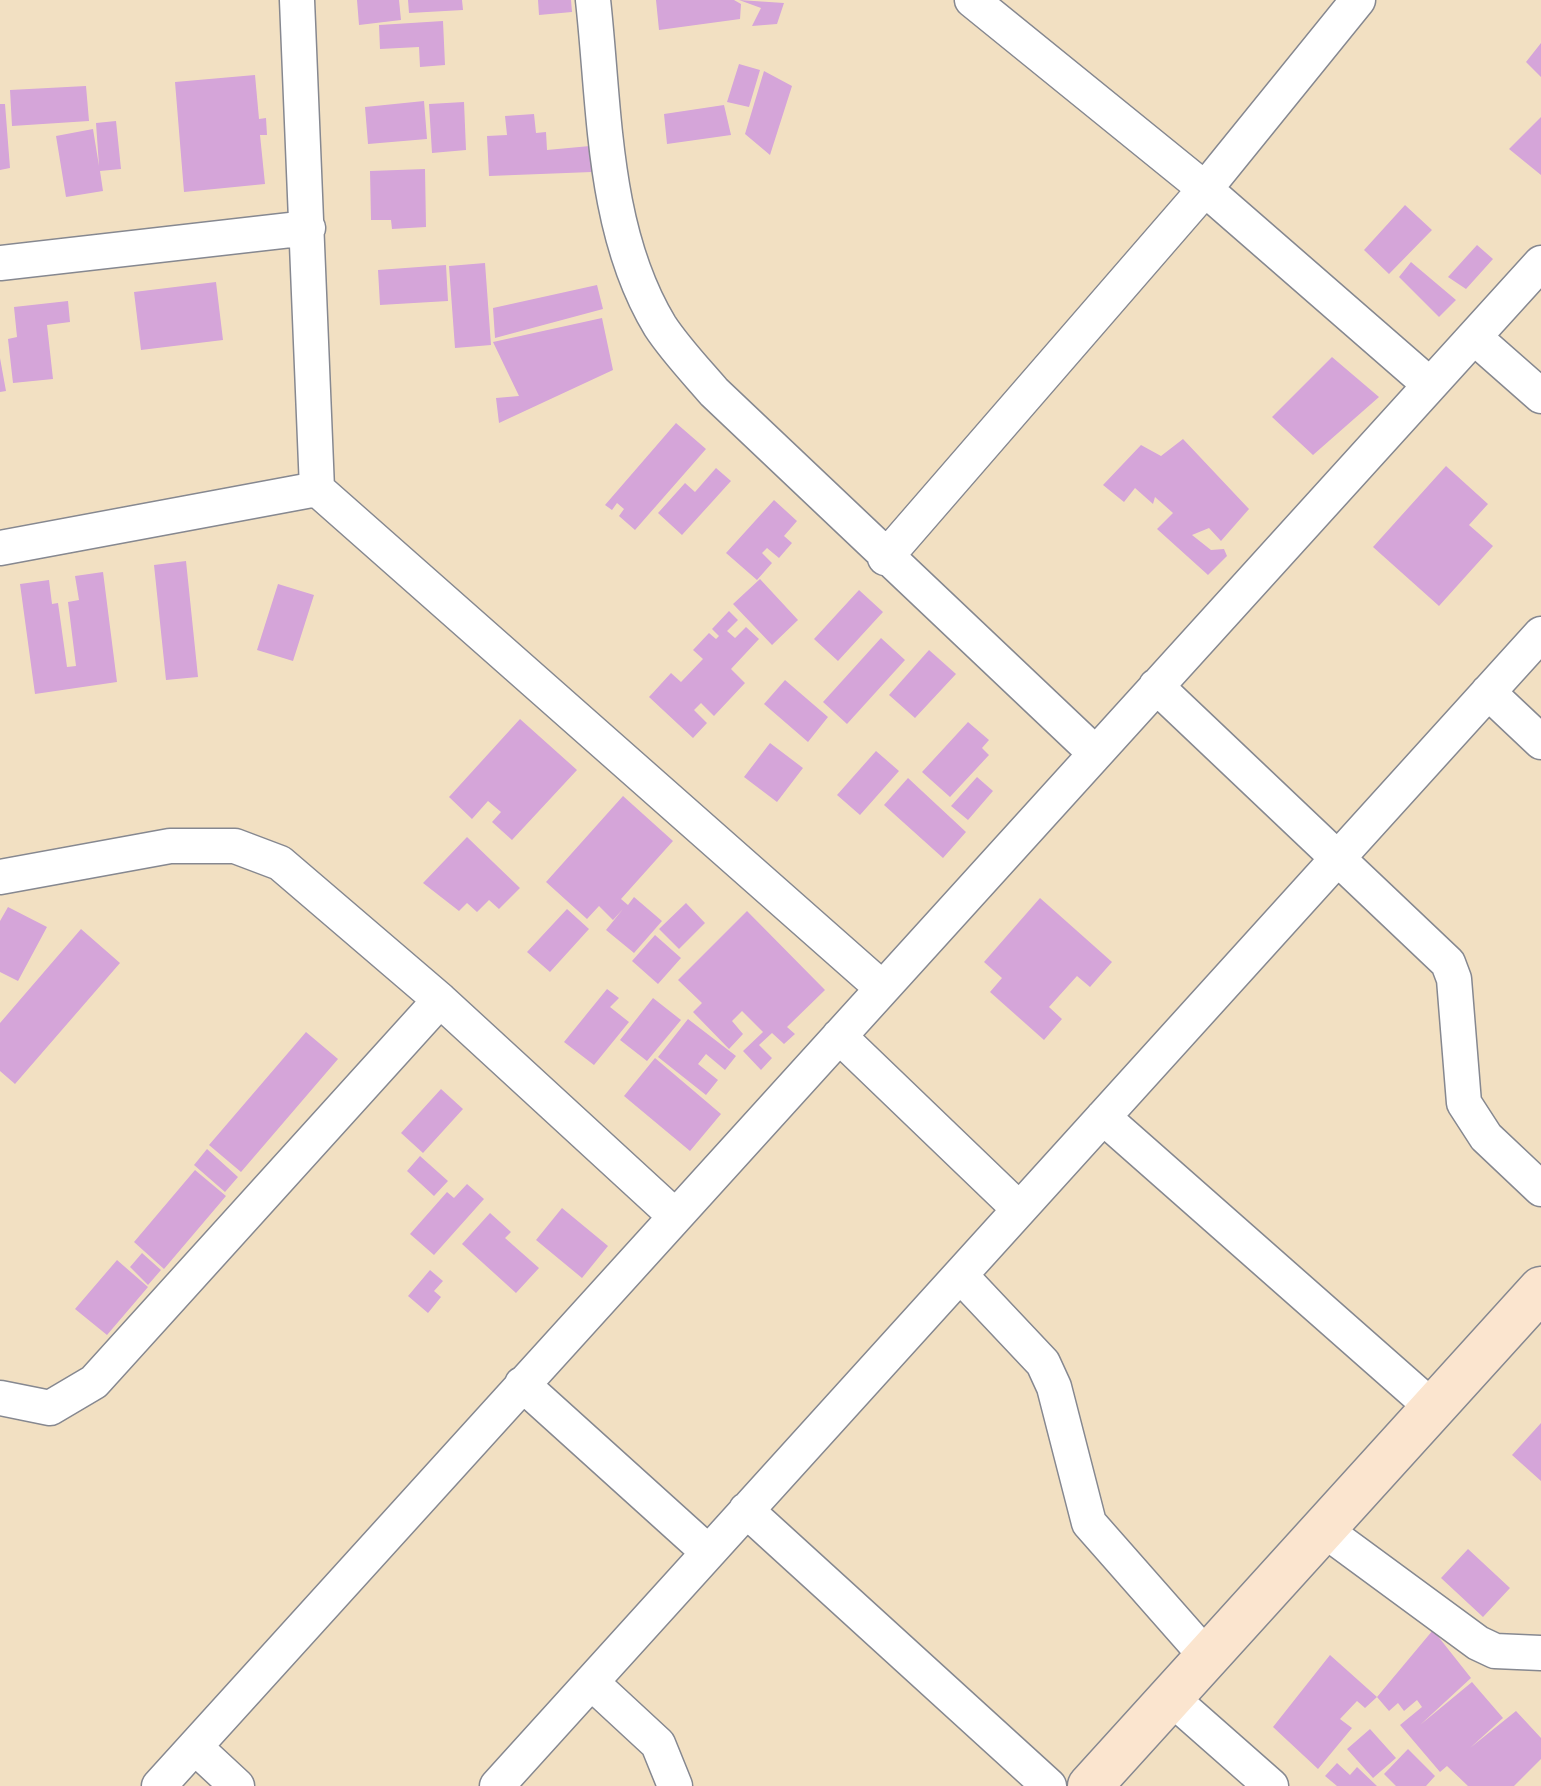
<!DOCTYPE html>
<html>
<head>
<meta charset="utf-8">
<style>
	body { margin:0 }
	canvas { display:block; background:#f2e0c2 }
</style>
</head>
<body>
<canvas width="1541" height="1786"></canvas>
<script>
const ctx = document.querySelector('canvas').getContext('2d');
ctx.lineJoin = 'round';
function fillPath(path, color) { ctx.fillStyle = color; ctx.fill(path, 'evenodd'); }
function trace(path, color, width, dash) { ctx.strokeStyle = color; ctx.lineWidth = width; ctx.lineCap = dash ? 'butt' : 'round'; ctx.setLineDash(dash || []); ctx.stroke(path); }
fillPath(new Path2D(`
	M357,0h42l2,20 -42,5z
	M408,0h54l1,10 -54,3z
	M538,0h33l1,12 -33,3z
	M656,0h78l7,4 -1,15 -81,11z
	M739,0l45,3 -7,21 -25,2 9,-18z
	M443,21l2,44 -25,2 -1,-20 -39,2 -1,-24z
	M1541,43v34l-15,-15z
	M739,64l21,6 -11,37 -22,-5z
	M764,71l28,15 -22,69 -25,-21z
	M255,75l4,44 7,-1 1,17h-7l5,49 -81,8 -9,-110z
	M86,86l3,35 -77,5 -2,-36z
	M424,101l3,38 -59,5 -3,-37z
	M464,102l2,48 -34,3 -3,-49z
	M0,104h5l5,64 -10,2z
	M724,105l7,30 -64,9 -3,-30z
	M534,114l2,19 10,-1 1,18 43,-4 2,26 -103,4 -2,-40 20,-1 -2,-19z
	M1541,117v58l-32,-26z
	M116,121l5,48 -21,2 3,20 -37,6 -10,-61 37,-7 6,37 -3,-43z
	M425,169l1,58 -34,2 -1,-9h-20l-1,-49z
	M1405,205l27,25 -43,44 -25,-24z
	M1477,245l16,14 -27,30 -18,-12z
	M1411,262l45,38 -17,17 -40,-40z
	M485,263l6,82 -36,3 -6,-82z
	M446,265l2,36 -68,4 -2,-35z
	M216,282l7,58 -82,10 -7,-58z
	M597,285l6,24 -108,29 -2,-30z
	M68,301l2,21 -23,3 6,54 -40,4 -5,-44 9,-2 -3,-30z
	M602,318l11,52 -114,53 -3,-25 23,-2 -26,-54z
	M1332,357l47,40 -66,58 -41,-38z
	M0,358l6,33 -6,1z
	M676,423l30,26 -71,81 -16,-14 5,-7 -7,-6 -5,7 -7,-5z
	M1183,439l66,70 -28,32 -12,-13 -17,7 19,15 13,-1 3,7 -19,19 -51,-46 16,-16 -18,-16 -2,7 -18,-16 -11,14 -21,-17 38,-40 20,11z
	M1446,466l42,38 -19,21 24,21 -54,60 -66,-59z
	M716,468l15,13 -49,54 -24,-22 27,-30 10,9z
	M774,500l23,21 -13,15 8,7 -13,15 -12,-10 -5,5 10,10 -15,17 -31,-27z
	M186,561l12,116 -32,3 -12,-115z
	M103,572l14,110 -82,12 -15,-110 29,-4 3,24 6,-1 9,64 9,-1 -8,-64 11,-2 -4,-24z
	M760,579l38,41 -26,25 -39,-41z
	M278,584l36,11 -21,66 -36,-11z
	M859,590l24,22 -45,49 -24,-22z
	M729,611l9,9 -11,11 8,7 11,-11 13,12 -28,30 14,14 -31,33 -13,-13 -7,7 13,13 -14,15 -44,-41 22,-24 10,9 22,-23 -10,-9 16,-17 7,6 3,-3 -7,-7z
	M881,638l24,22 -58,64 -24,-22z
	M929,650l27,24 -41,44 -26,-23z
	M785,680l43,37 -20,25 -44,-38z
	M520,719l57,51 -65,70 -20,-18 9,-10 -13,-11 -16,18 -23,-22z
	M968,722l21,18 -7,8 7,7 -39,42 -28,-25z
	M770,743l33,25 -26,34 -33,-25z
	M876,751l23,20 -39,44 -23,-20z
	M977,777l16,14 -25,29 -17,-14z
	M908,778l58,54 -23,26 -59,-53z
	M623,796l50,45 -52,58 7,6 6,-8 28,24 -28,32 -28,-23 17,-21 -10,11 -14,-14 -12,13 -41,-37z
	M467,837l53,51 -21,21 -10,-9 -12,12 -10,-9 -8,8 -36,-28z
	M1040,898l72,64 -22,25 -13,-11 -28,31 13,12 -18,21 -54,-48 12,-14 -18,-16z
	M686,903l19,20 -26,26 -20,-20z
	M8,907l39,20 -29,54 -18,-9v-51z
	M567,909l22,20 -39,43 -23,-20z
	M747,911l78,79 -38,37 8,7 -11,10 -12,-11 -13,12 13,13 -11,12 -18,-19 20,-19 -21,-21 -10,10 11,13 -14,15 -36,-37 9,-9 -24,-23z
	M81,929l39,34 -105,121 -15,-13v-48z
	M655,935l26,23 -23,26 -26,-23z
	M607,989l12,9 -9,9 19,15 -35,43 -30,-23z
	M653,998l28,22 -34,41 -27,-21z
	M688,1019l48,37 -11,14 -19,-16 -8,10 20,16 -12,15 -48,-38z
	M306,1032l32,27 -97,113 -32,-27z
	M655,1058l66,56 -31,37 -66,-55z
	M441,1089l22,20 -40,44 -22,-20z
	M207,1149l31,28 -13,15 -31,-27z
	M420,1156l28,25 -14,15 -27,-25z
	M195,1170l31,26 -62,73 -30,-27z
	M467,1184l17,15 -50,56 -24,-21 37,-42 7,6z
	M562,1208l46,38 -26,32 -46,-38z
	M490,1213l21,19 -6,6 34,30 -23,25 -54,-49z
	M142,1253l19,17 -13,15 -18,-18z
	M117,1260l31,27 -41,48 -32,-26z
	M430,1270l13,11 -9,10 7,6 -13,16 -20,-17z
	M1541,1423v58l-29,-26z
	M1468,1549l42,39 -27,29 -42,-39z
	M1433,1630l38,48 -51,47 52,-43 31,36 -33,30 46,-37 25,27v21l-27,27h-46l-21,-20 -7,6 -40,-47 22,-18 -5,-7 -13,11 -6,-8 -9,8 -12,-14z
	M1330,1655l47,42 -12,11 -8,-7 -17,18 12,9 -34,41 -45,-42z
	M1370,1729l26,29 -23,20 -26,-29z
	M1408,1749l27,27 -9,10h-30l-12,-12z
	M1337,1763l13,12 7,-8 20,19h-40l-12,-10z`), '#d5a5d9');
const street = new Path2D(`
	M297,0l20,489
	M593,0c12,108 9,230 67,326 15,23 36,45 54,66l381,361
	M972,0l233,189 225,196
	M0,263l308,-35
	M1474,337l67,59
	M0,548l317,-59 565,499
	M885,558l320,-369 153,-189
	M1156,686l292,277 6,16 10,124 22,34 55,52
	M1488,692l53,50
	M0,877l170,-31h65l45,17 160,137 235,216
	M839,1036l180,173
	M1103,1117l330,291
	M960,1275l83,88 11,24 35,136 118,134
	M522,1384l186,168
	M0,1398l50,10 44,-26 346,-382
	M746,1510l303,276
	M1323,1529l155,114 17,8 46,2
	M591,1682l67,62 17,42
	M1170,1697l101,89
	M195,1747l42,39
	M159,1786l1382,-1523
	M497,1786l1044,-1152`);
const secondary = new Path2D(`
	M1090,1786l451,-497`);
trace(street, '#868890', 37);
trace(secondary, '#868890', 47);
trace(street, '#fff', 34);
trace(secondary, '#fbe5cf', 44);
</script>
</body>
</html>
